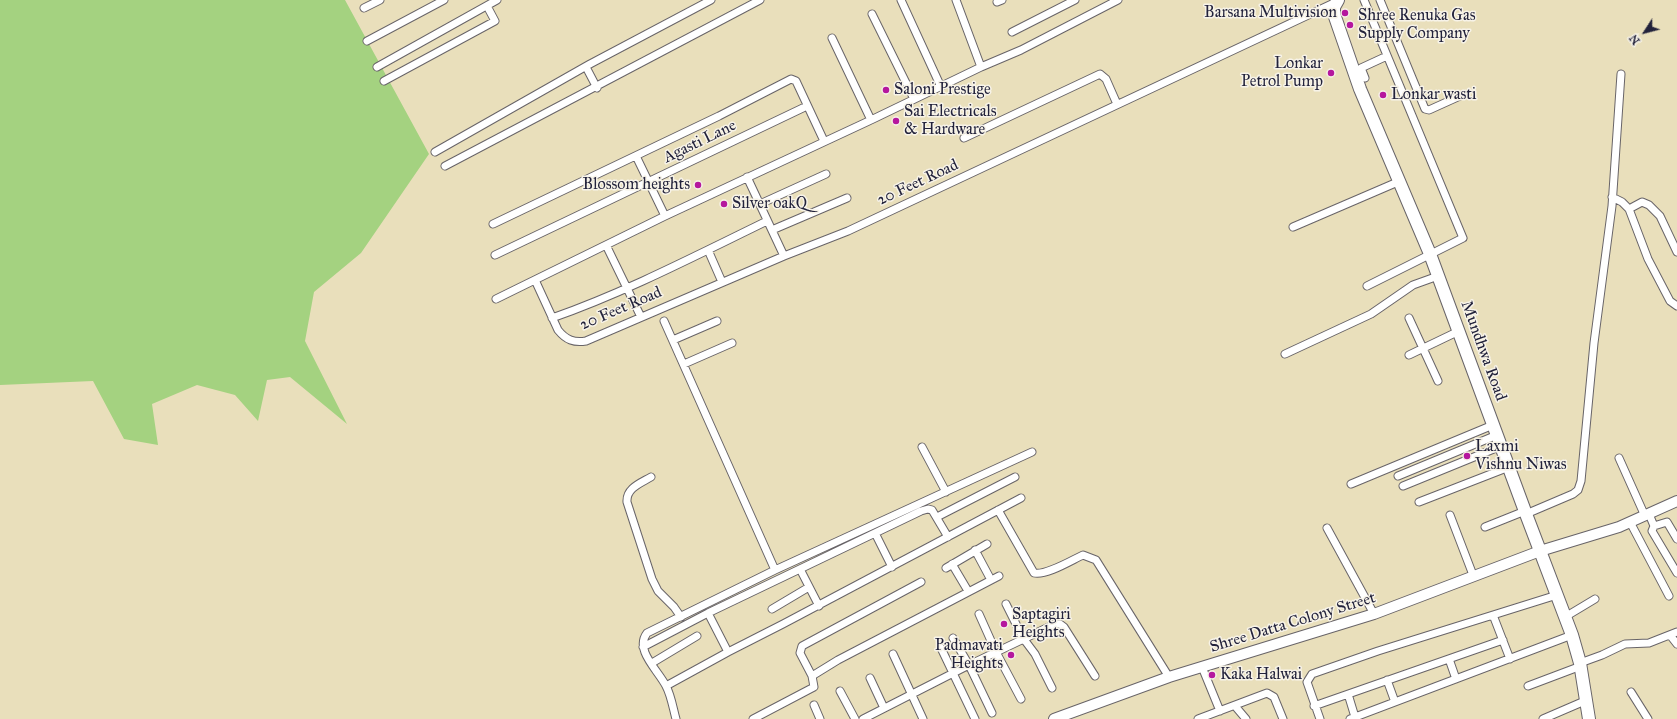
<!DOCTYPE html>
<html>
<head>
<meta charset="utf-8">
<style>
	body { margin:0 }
	#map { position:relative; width:1677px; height:719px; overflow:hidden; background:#e9dfbb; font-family:"IM FELL Great Primer",serif }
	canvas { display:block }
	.north { position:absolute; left:1625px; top:12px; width:40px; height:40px; -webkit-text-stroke:3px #f7f3e8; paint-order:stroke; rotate:234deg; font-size:11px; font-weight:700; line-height:16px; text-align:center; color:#22223b }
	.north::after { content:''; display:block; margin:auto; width:14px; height:18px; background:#22223b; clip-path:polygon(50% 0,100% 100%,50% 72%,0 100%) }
</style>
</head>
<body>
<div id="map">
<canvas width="1677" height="719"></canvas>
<div class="north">N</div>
</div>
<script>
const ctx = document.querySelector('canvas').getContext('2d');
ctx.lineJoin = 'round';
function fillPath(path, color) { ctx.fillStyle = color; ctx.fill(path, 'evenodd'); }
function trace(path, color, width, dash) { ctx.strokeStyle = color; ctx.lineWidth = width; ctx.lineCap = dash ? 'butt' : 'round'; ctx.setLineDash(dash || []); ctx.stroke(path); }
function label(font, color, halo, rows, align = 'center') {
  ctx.font = font + ' "IM FELL Great Primer",serif'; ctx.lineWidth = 3; ctx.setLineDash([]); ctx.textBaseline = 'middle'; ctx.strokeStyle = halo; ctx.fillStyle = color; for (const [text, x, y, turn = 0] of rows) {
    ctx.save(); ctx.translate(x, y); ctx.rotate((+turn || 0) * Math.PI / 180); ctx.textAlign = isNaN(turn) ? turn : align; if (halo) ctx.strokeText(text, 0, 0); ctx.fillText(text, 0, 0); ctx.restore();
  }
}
fillPath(new Path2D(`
	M0,0h345l84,154 -68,99 -47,39 -9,49 42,83 -57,-47 -23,3 -9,41 -23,-26 -38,-10 -45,19 6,41 -34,-6 -31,-58 -93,4z`), '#a4d280');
const street = new Path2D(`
	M901,0l40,87
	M956,0l25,67
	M1364,0l99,238 -96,48
	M1380,0l45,109 4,1 31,-14
	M997,2l5,-2
	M364,8l16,-8
	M872,14l42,85
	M1012,32l63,-32
	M832,38l39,82
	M367,41l77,-41
	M377,67l120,-67
	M586,67l11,21
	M1365,78l-4,-10 26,-12
	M384,81l111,-60 -8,-15
	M964,138l136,-64 6,5 11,25
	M435,152l155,-88 121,-64
	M636,156l29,60
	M445,166l315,-166
	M747,177l37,79
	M1612,197l10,5 7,7 19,50 22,42 7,5
	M760,204l66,-30
	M1629,209l13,-7 7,3 11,11 17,36
	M493,224l226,-108 72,-37 5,2 28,60
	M1293,227l107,-46
	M772,230l75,-32
	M606,245l35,72
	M708,250l14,32
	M495,255l312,-149
	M535,280l23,50c8,10 16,13 28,11l198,-85 64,-25 488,-229
	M496,299l169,-83 206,-96 110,-53 40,-17 97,-50
	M552,318c74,-26 145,-63 215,-97
	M1409,318l29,63
	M664,321l111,249
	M673,340l44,-19
	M1285,354l86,-40 42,-29 25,-9
	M1409,355l50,-24
	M684,364l48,-21
	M922,447l24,45
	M1619,458l26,58
	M1398,476l99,-41
	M651,477c-10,6 -25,11 -24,25l25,77 6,12 16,16 7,10
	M1351,484l142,-59
	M1403,486l98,-40
	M1419,502l90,-35
	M998,510l36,63c12,3 38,-13 49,-18l13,5 73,117
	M1526,514l47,-20 5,-4 3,-9 13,-138 18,-137 9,-132
	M1649,514l5,12 -2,5 25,42
	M1450,515l23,60
	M937,517l78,-40
	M1630,522l39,74
	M1654,526l13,-4 10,17
	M1485,527l40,-16
	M1327,528l47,86
	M875,533l17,34
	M975,550l16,30
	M952,564l16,27
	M946,568l41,-24
	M800,569l19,37
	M1006,604l17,34 12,16 17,34
	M772,609l37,-22
	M708,613l20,39
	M979,614l17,38 25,47
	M1493,615l17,44
	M1565,617l30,-18
	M1670,635l7,9
	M953,638l16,27 23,48
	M643,647l65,-34 213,-102 7,-2 4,1 16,27
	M941,648l34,71
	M893,654l30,65
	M1449,659l7,20
	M652,663l45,-27
	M1580,663l22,-8 23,-11 24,-1 28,-11
	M1202,667l18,44
	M812,676l26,-16 161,-84
	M870,678l14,30
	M1387,680l8,22
	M666,686l62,-34 55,-28 238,-126
	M1528,686l53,-20
	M840,691l15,28
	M1631,692l17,27
	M1348,694l7,23
	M814,705l6,14
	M1235,706l11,13
	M1314,706l189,-66
	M676,719c-3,-11 -5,-24 -10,-33 -8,-16 -32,-36 -19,-53l128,-63 257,-118
	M753,719l61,-32 -2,-11 -12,-23 2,-7 119,-64
	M863,719l106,-54 86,-41h5l4,3 31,49
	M1198,719l69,-26 7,4 9,22
	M1320,719l-13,-37 5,-8 66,-23 179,-56
	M1350,719l222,-84
	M1543,719l44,-19`);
const secondary = new Path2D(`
	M1054,719l115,-42 205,-63 166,-63 79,-24 58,-26`);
const primary = new Path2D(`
	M1338,0l-4,7v7l26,75 70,165 96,260 46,121 8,28 9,56`);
trace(street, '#686468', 9);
trace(secondary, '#686468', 12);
trace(primary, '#686468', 14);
trace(street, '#fff', 7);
trace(secondary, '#fff', 10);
trace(primary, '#fff', 12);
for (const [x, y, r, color] of [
	[1345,13,4,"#b5179e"],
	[1350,25,4,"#b5179e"],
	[1331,73,4,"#b5179e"],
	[886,90,4,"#b5179e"],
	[1383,95,4,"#b5179e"],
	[896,121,4,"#b5179e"],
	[698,185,4,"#b5179e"],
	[724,204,4,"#b5179e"],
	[1467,456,4,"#b5179e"],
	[1004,624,4,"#b5179e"],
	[1011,655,4,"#b5179e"],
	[1212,675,4,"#b5179e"]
]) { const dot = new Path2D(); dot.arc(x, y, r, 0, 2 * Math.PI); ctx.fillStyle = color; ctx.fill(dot); trace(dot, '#f7f3e8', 1.5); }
label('16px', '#22223b', '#f7f3e8', [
	["Barsana Multivision",1337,13,"right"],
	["Shree Renuka Gas",1358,16],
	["Supply Company",1358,34],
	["Lonkar",1323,64,"right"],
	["Petrol Pump",1323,82,"right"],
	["Saloni Prestige",894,90],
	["Lonkar wasti",1391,95],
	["Sai Electricals",904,112],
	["& Hardware",904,130],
	["Blossom heights",690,185,"right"],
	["Silver oakQ",732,204],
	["Laxmi",1475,447],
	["Vishnu Niwas",1475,465],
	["Saptagiri",1012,615],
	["Heights",1012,633],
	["Padmavati",1003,646,"right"],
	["Heights",1003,664,"right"],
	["Kaka Halwai",1220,675]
], 'left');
label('16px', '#22223b', '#f7f3e8', [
	["Agasti Lane",700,142,-26],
	["20 Feet Road",918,183,-25],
	["20 Feet Road",621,309,-23],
	["Mundhwa Road",1483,351,70],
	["Shree Datta Colony Street",1293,623,-17]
]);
</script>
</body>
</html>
